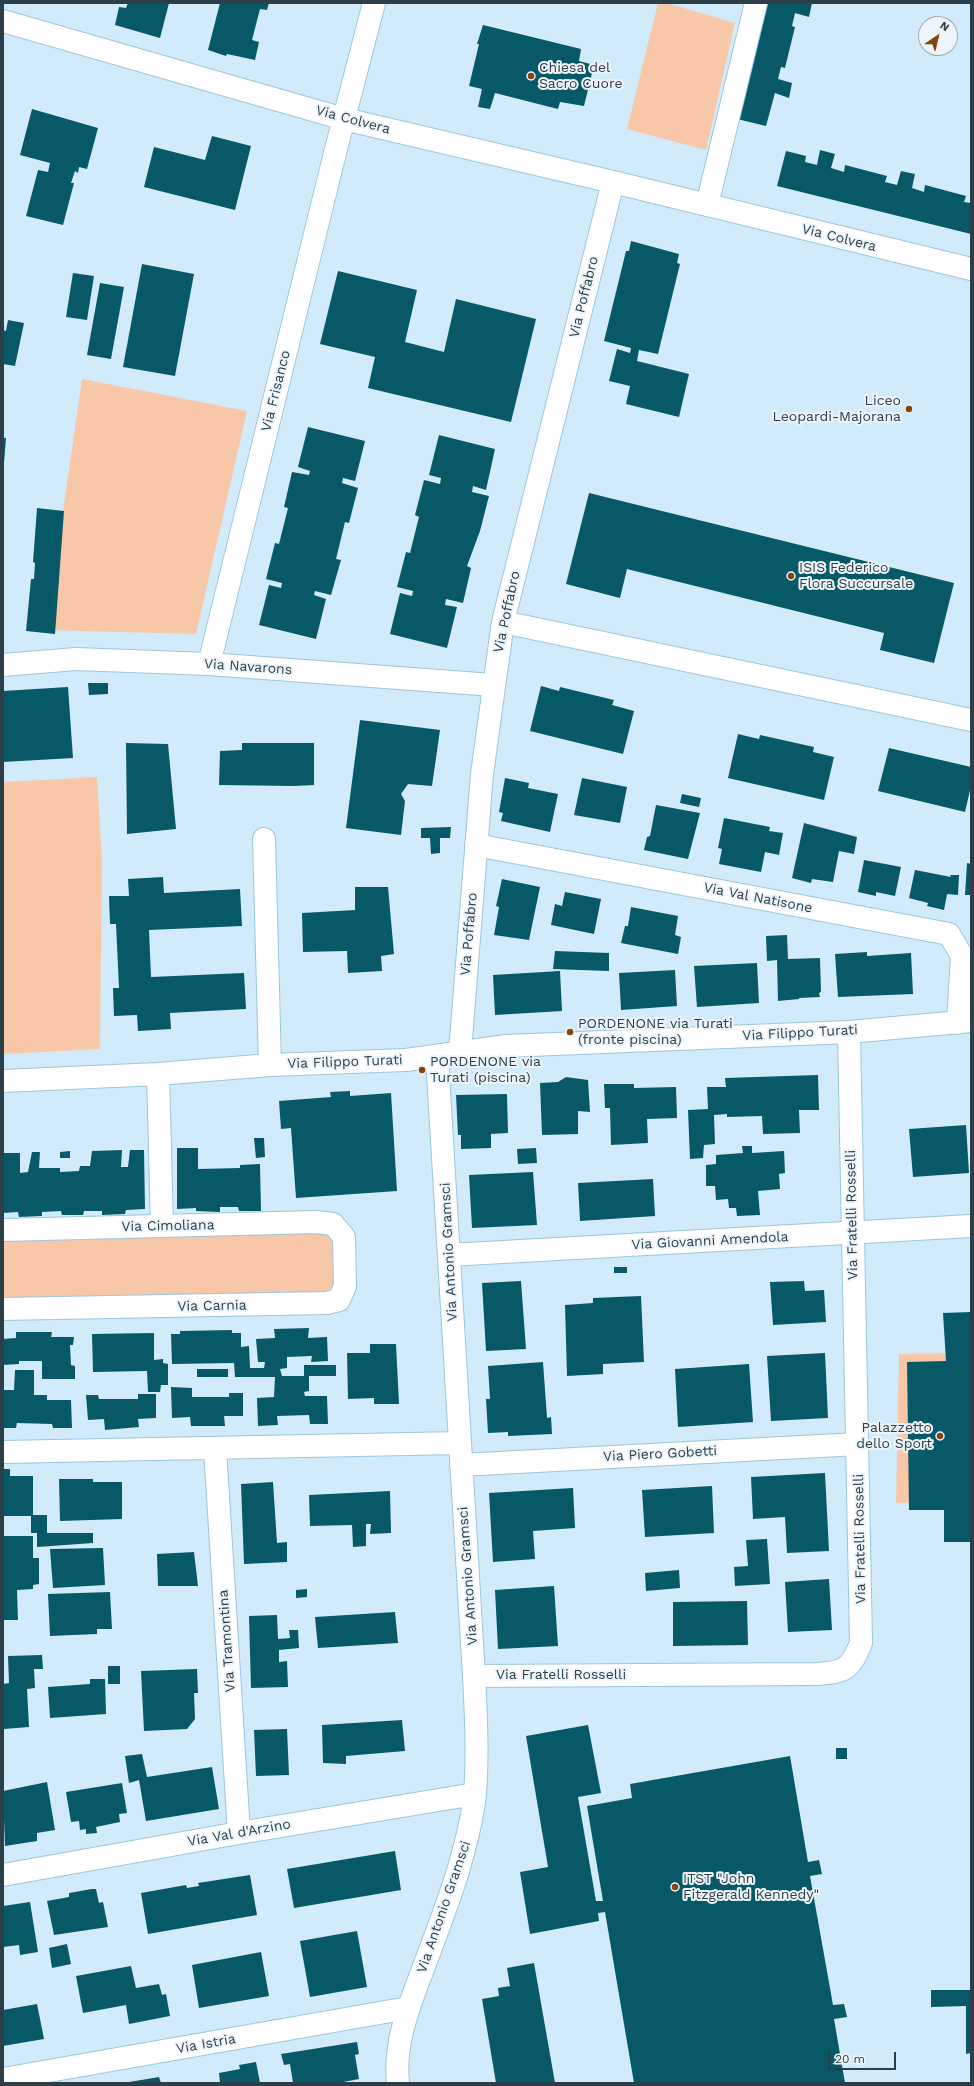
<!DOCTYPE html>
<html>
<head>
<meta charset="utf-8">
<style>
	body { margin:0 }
	#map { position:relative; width:974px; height:2086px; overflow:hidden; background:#d1ebfb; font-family:"Work Sans",sans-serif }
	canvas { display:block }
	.frame { position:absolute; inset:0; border:4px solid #2c3e48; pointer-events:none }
	.north { position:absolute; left:918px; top:16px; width:40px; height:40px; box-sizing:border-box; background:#edf5fb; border:1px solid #a0acb3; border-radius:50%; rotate:35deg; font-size:11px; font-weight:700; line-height:16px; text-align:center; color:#2c3e48 }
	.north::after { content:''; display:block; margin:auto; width:14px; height:18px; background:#86450f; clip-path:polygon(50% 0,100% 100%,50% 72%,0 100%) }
	.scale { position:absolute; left:828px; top:2052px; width:68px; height:18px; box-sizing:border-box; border:2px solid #2c3e48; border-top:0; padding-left:5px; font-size:12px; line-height:14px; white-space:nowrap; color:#2c3e48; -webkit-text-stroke:3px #edf5fb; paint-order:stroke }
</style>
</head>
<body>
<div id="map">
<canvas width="974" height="2086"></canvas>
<div class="frame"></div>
<div class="north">N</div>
<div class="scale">20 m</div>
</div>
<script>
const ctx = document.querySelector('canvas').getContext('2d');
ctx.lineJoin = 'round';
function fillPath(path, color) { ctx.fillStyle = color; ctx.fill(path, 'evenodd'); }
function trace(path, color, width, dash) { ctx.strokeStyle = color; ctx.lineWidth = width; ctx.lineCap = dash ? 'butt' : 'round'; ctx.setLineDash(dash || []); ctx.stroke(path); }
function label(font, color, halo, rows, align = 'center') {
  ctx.font = font + ' "Work Sans",sans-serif'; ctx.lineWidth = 4; ctx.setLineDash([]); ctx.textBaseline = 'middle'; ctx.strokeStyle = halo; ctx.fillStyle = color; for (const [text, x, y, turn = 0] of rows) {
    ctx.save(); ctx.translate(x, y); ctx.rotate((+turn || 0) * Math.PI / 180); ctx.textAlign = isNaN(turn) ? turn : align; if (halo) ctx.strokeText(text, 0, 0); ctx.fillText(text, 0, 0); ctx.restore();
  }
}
fillPath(new Path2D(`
	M658,3h9l68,20 -29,127 -79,-21z
	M82,379l165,32 -51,223 -150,-4z
	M97,777l5,83 -2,189 -97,5v-272z
	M333,1224l6,76 -336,9v-79z
	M971,1353v147l-75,3 3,-149z`), '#f7c7a8');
fillPath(new Path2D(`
	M128,3h41l-9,35 -45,-13 4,-18 7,1z
	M220,3h49l-2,7 -7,-1 -8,31 7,2 -4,18 -28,-6 -1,2 -18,-6z
	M766,3h46l-3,14 -14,-4 -3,13 3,1 -10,41 -4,-1 -3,12 14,4 -3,15 -14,-5 -9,33 -29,-7z
	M483,25l98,24 -2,12 15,4 -10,41 -24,-4 -2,7 -63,-16 -5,16 -12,-2 4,-18 -13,-3 10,-42h-2z
	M32,109l66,19 -11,41 -8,-2 -1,6 -3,-2 -4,12h3l-11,42 -37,-9 12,-46 10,2 2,-9 -30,-8z
	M212,136l39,10 -16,64 -91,-23 10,-40 51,13z
	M820,150l15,4 -4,14 13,4 1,-7 42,11 -2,6 12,3 4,-14 14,3 -3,14 12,4 1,-7 41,11 -2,6 7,1v31l-194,-48 9,-35 20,5 -1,6 12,3z
	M631,241l48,13 -2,9 3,1 -22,90 -19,-4 -2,11 52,13 -10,43 -53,-13 4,-18 -21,-5 8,-32 13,4 1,-5 -27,-7 22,-90h3z
	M142,264l52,10 -19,102 -52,-9z
	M338,271l79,19 -12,52 39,10 12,-53 80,20 -25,103 -143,-34 7,-31 -55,-13z
	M73,273l21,3 -7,44 -21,-3z
	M100,283l24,4 -13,72 -24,-4z
	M8,320l16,3 -9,43 -12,-2v-34l3,1z
	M308,427l57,14 -10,40 -12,-3 -1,5 16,5 -9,35 -4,-1 -9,37 5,1 -10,35 -16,-4 -1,4 12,4 -10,40 -57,-14 10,-40 12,3 1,-5 -16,-4 9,-36 4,1 9,-36 -4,-1 8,-35 17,3 1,-4 -12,-4z
	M439,435l56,14 -9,41 -13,-4 -1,6 17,4 -9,35 -13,35 4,2 -8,35 -17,-4 -1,6 12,2 -10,41 -57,-14 10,-41 12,3 1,-5 -16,-4 9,-35 4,1 9,-36 -4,-2 9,-35 16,4 1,-6 -12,-3z
	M3,438h3l-2,25h-1z
	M589,493l365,90 -20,80 -54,-13 4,-17 -257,-64 -7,29 -54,-14z
	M37,508l27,3 -9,123 -29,-3 5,-52h3l1,-16 -2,-1z
	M88,683h20v11l-19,1z
	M541,686l18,5 1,-4 54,13 -2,5 22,6 -11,43 -93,-23z
	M68,687l5,71 -70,4v-71z
	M360,720l80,10 -8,56 -24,-2 -7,10 4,7 -4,34 -55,-7z
	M738,734l21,5 1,-4 54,12 -1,5 21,5 -10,43 -96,-22z
	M126,743l42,1 8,85 -49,5z
	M242,743h72v42l-20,1 -75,-1 1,-34 22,-1z
	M889,748l82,19v19l-6,26 -87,-21z
	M505,778l24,5 -1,5 30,6 -8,38 -49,-11 2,-8 -4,-1z
	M582,778l45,9 -7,36 -46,-8z
	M682,794l19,4 -2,9 -19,-4z
	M656,805l44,8 -12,46 -44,-9 3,-13 3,-1z
	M724,818l46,9 -1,4 14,2 -4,22 -14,-3 -4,20 -42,-8 3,-15 -4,-1z
	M804,823l53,14 -3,17 -15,-3 -6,31 -21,-3 -1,4 -19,-5z
	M451,827l-1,11h-10v15l-9,1 -1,-16h-9v-10z
	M864,860l37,7 -6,29 -19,-4v4l-18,-4z
	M967,863l4,1v31h-6z
	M915,870l36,7 -1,-2h9l-1,20 -11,-1 -3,16 -17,-4 1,-3 -19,-5z
	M163,877l1,16 76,-4 2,37 -93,4 2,47 93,-4 2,36 -76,4 1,16 -33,2 -1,-16 -23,1 -1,-28h6l-3,-64h-6l-1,-28h20l-1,-17z
	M502,879l38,8 -11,53 -35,-5 5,-28 -3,-1z
	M355,887h33l6,67 -13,2 1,15 -34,2 -1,-22 -44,1 -1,-39 53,-3z
	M565,892l36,7 -7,35 -43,-9 4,-21 7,2z
	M631,907l47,9 -3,19 6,2 -3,17 -57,-11 4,-17h3z
	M787,935l1,24 32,-1 1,34 -2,1 1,4 -21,1v1l-21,2 -1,-41 -10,1 -1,-25z
	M555,951l54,2v18l-56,-2z
	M867,952v4l44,-3 2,41 -75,3 -3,-43z
	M757,963l2,40 -62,4 -3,-41z
	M675,970l2,36 -56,4 -2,-37z
	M560,971l2,40 -67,4 -2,-40z
	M818,1075l1,35h-20l1,23 -37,1 -1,-18 -35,1v-3l-13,1 1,29 -11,1 -1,13 -13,1 -2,-49 20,-1 -1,-22h19l-1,-9z
	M566,1077l22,3 2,32 -12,-1v23l-36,1 -2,-52 18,-1z
	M604,1084h30v4l42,-1 1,31 -30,1 1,24 -37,2 -1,-37h-5z
	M350,1091v5l41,-3 6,98 -101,7 -5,-70 -10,1 -2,-28 52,-4 -1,-5z
	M507,1094l1,39 -17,1v14l-30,1v-14h-3l-2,-40z
	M966,1125l3,48 -56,4 -4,-48z
	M254,1138h10l1,19 -9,1z
	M742,1146h10v7l32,-2 1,22 -6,1 1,15 -22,2 2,24 -23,1 -1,-8h-7l-1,-9 -12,1 -1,-14h-9v-21l10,-1v-9l27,-2z
	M177,1148h21v21l42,-1v-3l20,-1 1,47h-22l-1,-4h-18v5l-24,-1v-3l-19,1z
	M536,1148l1,15 -19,1 -1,-15z
	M122,1150l-1,17h7l2,-17h14l1,59 -19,1 -1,4 -23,1v-4h-18l-1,4h-21l-1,-4 -19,1v4l-23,1 -1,-5 -15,1 1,-60h16v20l8,-1 4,-20h8l-1,16h21v4l19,-1 1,-5h10l2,-15z
	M70,1151v7h-10v-6z
	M533,1172l4,53 -65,3 -3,-53z
	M653,1179l2,37 -75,5 -2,-38z
	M614,1267h13v6h-13z
	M521,1281l5,68 -40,2 -4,-68z
	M804,1281l1,10 19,-1 2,32 -53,3 -3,-43z
	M641,1296l3,66 -41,2v10l-36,2 -2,-71 28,-2v-5z
	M971,1312v230h-27v-32h-35l-2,-148 39,-1 -3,-48z
	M309,1328l-1,10 19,-1 1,24 -17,1 1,-6 -25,1v11l-7,1 2,7h22v-11h32v11h-27v15l-5,1 1,4h22l1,28h-18l-1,-9 -32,1 1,9 -20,1 -1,-28 17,-1 1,-20h-40l-1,-14 -62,1 -1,-30h9v-3l52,-1v3h9v14l8,-1 1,22h14l1,-6h-7l-2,-23 19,-1 -1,-9z
	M16,1332h36l-1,5h23l-1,8h-3l1,20 4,1v13h-33v-18h-23v3l-16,1v-26l13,-1z
	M154,1333v27l9,-1v4l5,1v21h-7l-1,7h-12l-1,-21 -54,1 -1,-38z
	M370,1344h26l3,60h-25v-6l-26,1 -1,-46h23z
	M825,1353l3,65 -57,3 -4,-65z
	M543,1362l4,56 4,-1 1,17 -44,2v-4l-20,1 -2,-34h4l-2,-33z
	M749,1364l4,58 -75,5 -3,-58z
	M197,1369h31v8h-31z
	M15,1370h19v25h13v5h24l1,28h-19l-1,-4 -35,-1 -1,5h-13v-38h11z
	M171,1387l21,1v9h37v-4h14v23h-19l1,10h-34l-1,-9 -18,1z
	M138,1394h18v24l-18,1 1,8 -34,3 -1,-11 -16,1 -2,-25h12l1,4h39z
	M3,1469h7v7h23v39h14v18h46v10l-56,4v-14h-6v-17h-28z
	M825,1473l4,78 -42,2 -2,-36 -32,2 -2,-42z
	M59,1479h34v3h29v37l-62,2z
	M273,1482l4,61 10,-1v20l-43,2 -3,-80z
	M712,1486l2,47 -69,4 -3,-47z
	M573,1488l2,40 -42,3 2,28 -42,3 -4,-69z
	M390,1491l1,42 -21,1 1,-10h-5v22l-13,1 -1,-22 -42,1 -1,-31z
	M3,1536h30v22h6v26l-6,1v4l-16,1 1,30h-15z
	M767,1539l3,45 -35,2 -1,-19 14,-1 -2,-26z
	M103,1548l2,37 -52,3 -3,-39z
	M194,1552l4,34h-40l-1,-32z
	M679,1570l1,18 -34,3 -1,-18z
	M829,1579l3,51 -44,2 -3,-50z
	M554,1586l4,60 -60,3 -3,-59z
	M307,1589v8l-11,1v-8z
	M110,1592l2,37h-15v5l-47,2 -2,-42z
	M747,1601l1,44 -75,1v-44z
	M395,1612l3,31 -80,5 -3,-31z
	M277,1615l1,24 12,-1 -1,-8h9l1,18 -20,2v12l8,-1 1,26 -37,1 -2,-72z
	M42,1655l1,14h-9l1,19 -8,1 2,38 -25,2 -1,-45 6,-1 -1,-27z
	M108,1666h12v18h-12z
	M197,1669l1,24h-4l1,26 -8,10 -43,2 -3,-60z
	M90,1679h15l1,35 -56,4 -2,-31 42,-3z
	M402,1720l3,31 -59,5v8l-23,-1 -1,-38z
	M588,1725l13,68 -23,4 18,104h7l-16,-95 45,-8 -2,-14 160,-28 18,106 11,-2 3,14 -12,2 23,129 11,-1 3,13 -13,2 11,64h-211l-29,-171 -7,1 1,8 -69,13 -10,-62 28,-5 -22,-131z
	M287,1729l2,46 -33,1 -2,-46z
	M836,1748h11v11h-11z
	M142,1754l5,23 65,-10 7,42 -73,12 -7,-41 -10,3 -4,-27z
	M47,1782l8,48 -18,3v8l-32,5 -2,-55z
	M122,1783l5,30 -8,1 1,8 -24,5 1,6 -11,1v-5l-6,1 -1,-9 -8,1 -5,-30z
	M395,1851l6,39 -107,18 -7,-39z
	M250,1875l7,40 -109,19 -7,-41 45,-8 1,3 12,-2 -1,-3z
	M92,1889h4l3,14 4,-1 5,25 -54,8 -7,-34 22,-4v-4z
	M30,1902l8,50 -18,3 -1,-10 -16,2v-41z
	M357,1931l10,56 -57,10 -10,-56z
	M67,1944l4,20 -19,4 -3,-20z
	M261,1952l8,44 -70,12 -7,-43z
	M534,1963l21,120h-59l-14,-84 17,-3 -1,-8 12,-2 -3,-18z
	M131,1966l5,22 23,-4 3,11 4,-1 4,22 -41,8 -3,-19 -43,8 -7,-37z
	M931,1990h40v63l-5,1v-48l-35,1z
	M37,2004l7,35 -41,7v-36z
	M357,2042l2,12 -4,1 4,24 -21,4h-45l-3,-19 -6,1 -3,-11z
	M256,2062l4,21h-40l-1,-10 21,-4 -1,-4z
	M159,2077l2,6h-32v-1z`), '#075967');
const minor = new Path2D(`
	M3,21l341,98 269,63 358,87
	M707,205l49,-202
	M503,622l468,98
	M209,664l126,-511 39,-150
	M3,665l73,-6 133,5 284,21
	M264,839l6,226
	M476,845l473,89 13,22 -4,67
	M460,1052l22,-278 21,-152 110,-440
	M158,1074l4,152
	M3,1081l155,-7 112,-9 136,-5 100,-14 343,-14 122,-11
	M3,1230l313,-8 17,2 11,13 1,49 -6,14 -12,3 -324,6
	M449,1255l522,-29
	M215,1448l24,385
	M3,1452l456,-9
	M461,1465l397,-21
	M474,1676l343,-2c28,-2 33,-4 44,-31l-12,-611
	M3,1875l236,-42 236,-39
	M3,2079l405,-71
	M398,2083c-4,-37 9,-72 22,-106 13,-35 27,-70 38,-106 7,-25 14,-50 17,-77 3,-39 1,-79 -1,-118l-37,-619`);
trace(minor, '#9ac6df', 24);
trace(minor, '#fff', 22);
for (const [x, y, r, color] of [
	[531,76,4,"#86450f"],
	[909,409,4,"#86450f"],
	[791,576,4,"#86450f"],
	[570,1032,4,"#86450f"],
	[422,1070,4,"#86450f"],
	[940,1436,4,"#86450f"],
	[675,1887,4,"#86450f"]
]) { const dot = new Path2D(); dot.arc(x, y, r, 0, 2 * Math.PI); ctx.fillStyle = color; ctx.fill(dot); trace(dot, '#edf5fb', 1.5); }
label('14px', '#2c3e48', '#edf5fb', [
	["Chiesa del",539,68],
	["Sacro Cuore",539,84],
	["Liceo",901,401,"right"],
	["Leopardi-Majorana",901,417,"right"],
	["ISIS Federico",799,568],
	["Flora Succursale",799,584],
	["PORDENONE via Turati",578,1024],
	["(fronte piscina)",578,1040],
	["PORDENONE via",430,1062],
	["Turati (piscina)",430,1078],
	["Palazzetto",932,1428,"right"],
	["dello Sport",932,1444,"right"],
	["ITST \"John",683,1879],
	["Fitzgerald Kennedy\"",683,1895]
], 'left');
label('14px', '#2c3e48', '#edf5fb', [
	["Via Colvera",353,120,15],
	["Via Colvera",839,238,14],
	["Via Poffabro",584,297,-76],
	["Via Frisanco",276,391,-76],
	["Via Poffabro",507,612,-78],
	["Via Navarons",248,667,4],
	["Via Val Natisone",758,898,11],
	["Via Poffabro",469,934,-85],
	["Via Filippo Turati",800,1033,-3],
	["Via Filippo Turati",345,1062,-2],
	["Via Fratelli Rosselli",852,1215,-91],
	["Via Cimoliana",168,1226,-1],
	["Via Giovanni Amendola",710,1241,-3],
	["Via Antonio Gramsci",449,1252,-93],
	["Via Carnia",212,1306,-1],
	["Via Piero Gobetti",660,1454,-3],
	["Via Fratelli Rosselli",860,1539,-91],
	["Via Antonio Gramsci",468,1576,-94],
	["Via Tramontina",227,1641,-94],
	["Via Fratelli Rosselli",561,1675],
	["Via Val d'Arzino",239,1833,-10],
	["Via Antonio Gramsci",444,1907,-71],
	["Via Istria",206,2044,-10]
]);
</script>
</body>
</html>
